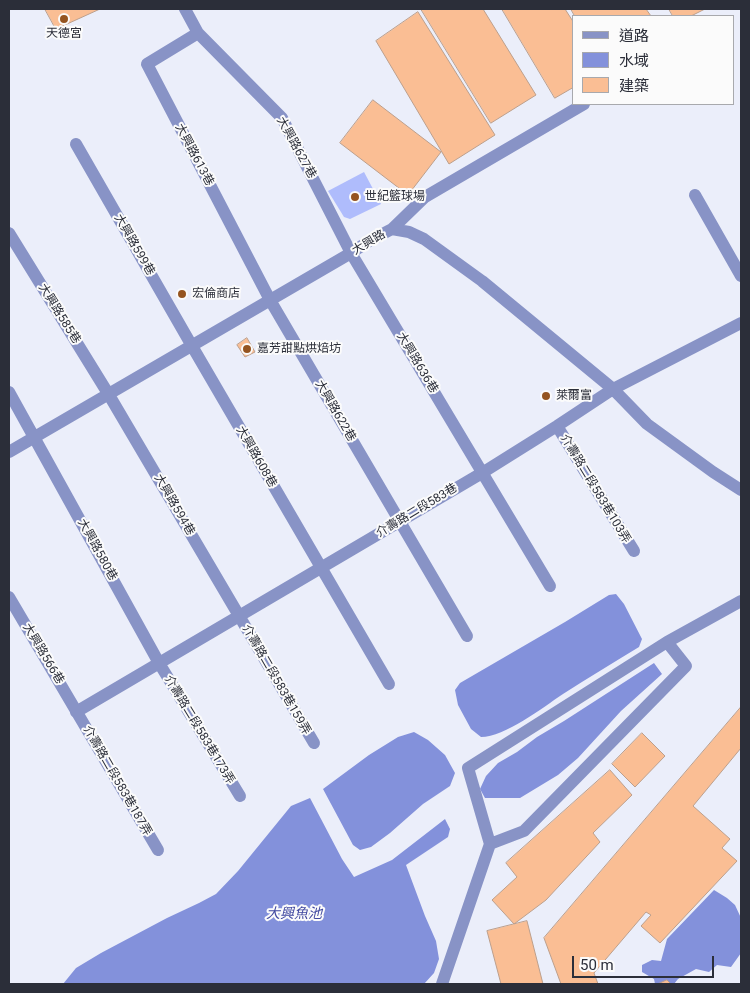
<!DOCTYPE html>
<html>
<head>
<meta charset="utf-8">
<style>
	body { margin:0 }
	#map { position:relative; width:750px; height:993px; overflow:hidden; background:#ebeefa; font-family:Roboto,"Noto Sans TC",sans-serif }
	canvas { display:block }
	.frame { position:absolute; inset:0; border:10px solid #2b2e39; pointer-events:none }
	.legend { position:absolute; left:572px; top:15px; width:162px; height:90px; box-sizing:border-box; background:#fbfbfb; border:1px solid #a8a9ad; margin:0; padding:6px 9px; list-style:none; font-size:15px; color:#2b2e39 }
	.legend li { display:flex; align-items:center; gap:10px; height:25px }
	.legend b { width:25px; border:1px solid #a8a9ad }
	.scale { position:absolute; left:572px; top:956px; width:142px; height:22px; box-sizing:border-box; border:2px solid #2b2e39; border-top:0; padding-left:6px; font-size:15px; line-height:18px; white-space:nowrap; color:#2b2e39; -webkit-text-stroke:4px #fbfbfb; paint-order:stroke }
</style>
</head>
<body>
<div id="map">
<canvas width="750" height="993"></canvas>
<div class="frame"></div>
<ul class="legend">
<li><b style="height:6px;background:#8893c6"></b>道路</li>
<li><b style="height:14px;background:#8391db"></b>水域</li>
<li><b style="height:14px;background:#fabe94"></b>建築</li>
</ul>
<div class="scale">50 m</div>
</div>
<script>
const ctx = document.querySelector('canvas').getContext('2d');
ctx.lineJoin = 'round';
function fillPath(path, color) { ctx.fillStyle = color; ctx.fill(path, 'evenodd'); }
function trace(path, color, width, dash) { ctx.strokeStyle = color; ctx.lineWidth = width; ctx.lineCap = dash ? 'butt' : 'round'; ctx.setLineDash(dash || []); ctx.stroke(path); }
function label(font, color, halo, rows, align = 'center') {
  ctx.font = font + ' Roboto,"Noto Sans TC",sans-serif'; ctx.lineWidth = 4; ctx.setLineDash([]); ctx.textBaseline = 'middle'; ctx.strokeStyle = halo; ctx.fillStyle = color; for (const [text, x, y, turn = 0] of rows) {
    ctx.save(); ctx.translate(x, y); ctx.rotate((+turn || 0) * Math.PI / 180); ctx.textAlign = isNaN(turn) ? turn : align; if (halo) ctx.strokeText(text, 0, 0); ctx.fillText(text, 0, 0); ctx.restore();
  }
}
fillPath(new Path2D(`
	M364,172l17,32 -31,15 -6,-2 -16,-26z`), '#afbcfc');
fillPath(new Path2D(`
	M616,594l8,10 18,35 -3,8c-25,15 -51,31 -76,47 -21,14 -58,43 -82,43l-10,-8 -13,-24 -3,-15 5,-7 105,-61 44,-27z
	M654,663l8,11 -41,37 -43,47 -20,17 -38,23h-35l-5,-9 6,-13 12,-13 19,-11 20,-15 27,-16z
	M414,732l14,8 17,15 10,18 -5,13 -27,18 -33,29 -19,14 -11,3 -7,-5 -30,-56 46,-34 29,-18z
	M310,798l32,61 12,18 38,-17 53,-41 5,10 -2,8 -42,28 19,51 11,25 3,18 -5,14 -10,11h-361l13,-16 25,-15 66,-35 32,-15 17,-9 22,-23 53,-65z
	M714,890l13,8 8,7 6,13v35l-10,14 -14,-2 -8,7 -13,-3 -18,10 -4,5h-19l-1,-5 -12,-7v-7l10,-5 9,1 6,-22z`), '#8391db');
const building = new Path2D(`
	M45,9h55l-44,20z
	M421,9h62l53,86 -45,28z
	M502,9h63l9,14v64l-19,11z
	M571,9h75l5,7h-76z
	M669,9h36l-14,7h-18z
	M418,12l77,123 -46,29 -73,-123z
	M373,100l68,52 -33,43 -68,-52z
	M247,338l8,14 -10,5 -8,-12z
	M741,707v41l-48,58 37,33 -8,9 15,13 -77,82 -19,-17 10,-11 -5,-3 -52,61 4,11h-37l-17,-46z
	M642,733l23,23 -30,31 -23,-23z
	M610,770l22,25 -39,38 7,9 -54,58 -32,24 -22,-24 25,-23 -11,-14z
	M527,921l16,63h-42l-14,-53z
	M667,980l4,4h-13z`);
fillPath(building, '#fabe94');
trace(building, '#bc9f8c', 1);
trace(new Path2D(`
	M185,9l13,24 84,85 69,135 199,333
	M198,33l-51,31 123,236 197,336
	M76,144l116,202 197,338
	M695,195l46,81
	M392,229l33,-32 159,-93
	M9,233l100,162 205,348
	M9,392l150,271 81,133
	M557,426l77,125
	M9,452l342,-199 18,-12 23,-12 17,3 15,7 58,42 131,108 128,-66
	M9,597l149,253
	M76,712l406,-239 75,-47 56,-37 34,35 66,48 28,18
	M490,844l34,-13 162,-165 -19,-24
	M442,984l48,-140 -22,-76 199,-126 74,-41`), '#8893c6', 12);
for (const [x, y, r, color] of [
	[64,19,5,"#955420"],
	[355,197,5,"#955420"],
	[182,294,5,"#955420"],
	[247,349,5,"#955420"],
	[546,396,5,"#955420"]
]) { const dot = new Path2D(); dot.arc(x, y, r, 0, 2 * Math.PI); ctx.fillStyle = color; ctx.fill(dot); trace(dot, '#fbfbfb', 2); }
label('12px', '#2b2e39', '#fbfbfb', [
	["天德宮",64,34,"center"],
	["世紀籃球場",365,197],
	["宏倫商店",192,294],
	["嘉芳甜點烘焙坊",257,349],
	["萊爾富",556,396]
], 'left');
label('12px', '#2b2e39', '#fbfbfb', [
	["大興路627巷",296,148,61],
	["大興路613巷",194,155,62],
	["大興路",369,243,-31],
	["大興路599巷",134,245,60],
	["大興路585巷",59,314,58],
	["大興路636巷",417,363,59],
	["大興路622巷",335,411,60],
	["大興路608巷",256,457,60],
	["介壽路二段583巷103弄",595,489,59],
	["大興路594巷",174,505,60],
	["介壽路二段583巷",417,511,-31],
	["大興路580巷",97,550,61],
	["大興路566巷",43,654,59],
	["介壽路二段583巷159弄",276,680,60],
	["介壽路二段583巷173弄",199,730,59],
	["介壽路二段583巷187弄",117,781,60]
]);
label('italic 14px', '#4048a0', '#fbfbfb', [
	["大興魚池",294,914]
]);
</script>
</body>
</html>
